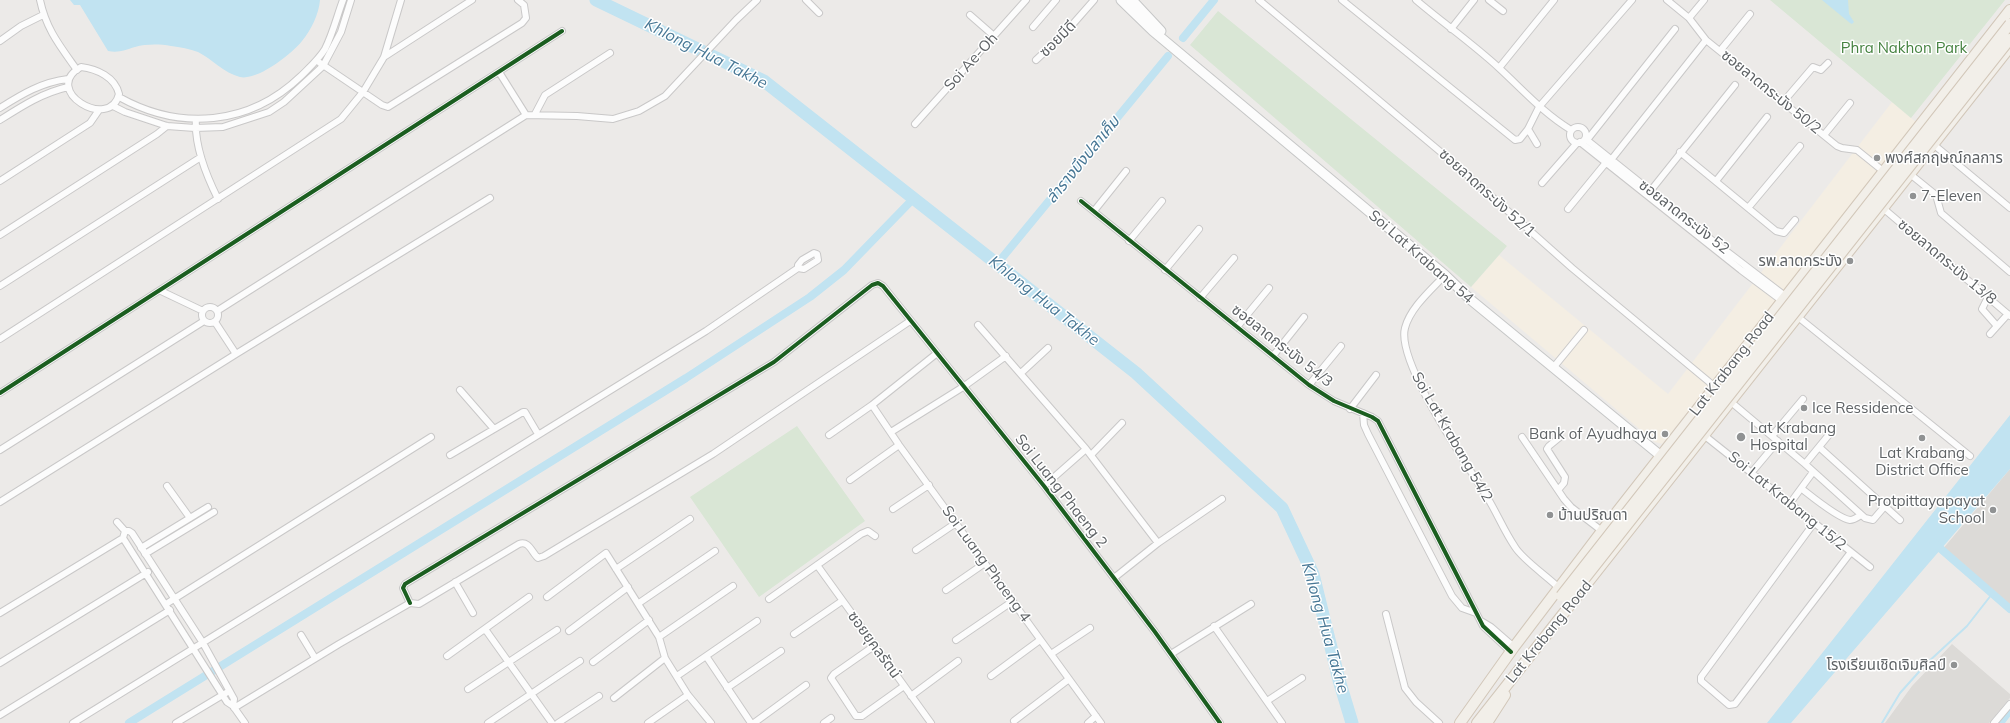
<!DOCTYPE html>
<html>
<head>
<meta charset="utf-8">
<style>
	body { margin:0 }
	canvas { display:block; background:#eceae8 }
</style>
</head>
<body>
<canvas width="2010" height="723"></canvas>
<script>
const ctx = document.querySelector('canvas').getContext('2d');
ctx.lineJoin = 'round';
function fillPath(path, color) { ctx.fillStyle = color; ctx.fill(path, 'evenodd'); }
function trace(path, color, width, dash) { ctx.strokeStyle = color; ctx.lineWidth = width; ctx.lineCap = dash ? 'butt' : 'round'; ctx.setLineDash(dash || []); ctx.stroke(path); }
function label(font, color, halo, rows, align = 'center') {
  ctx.font = font + ' Mulish,"Noto Sans Thai",sans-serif'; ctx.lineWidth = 3; ctx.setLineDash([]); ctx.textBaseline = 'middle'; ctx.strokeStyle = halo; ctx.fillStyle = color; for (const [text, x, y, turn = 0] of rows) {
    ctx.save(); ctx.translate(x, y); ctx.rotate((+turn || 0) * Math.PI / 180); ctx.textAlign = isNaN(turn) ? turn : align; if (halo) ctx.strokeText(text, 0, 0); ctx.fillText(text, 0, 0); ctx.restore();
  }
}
fillPath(new Path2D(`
	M1892,102l25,21 -255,321 -7,-2 -184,-155 28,-32 169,139z`), '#f4eee3');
fillPath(new Path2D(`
	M2010,469v136l-68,-55z
	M1952,644l58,50v4l-21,25h-104l27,-37z`), '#dcdad7');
fillPath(new Path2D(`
	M1770,0h235l-94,118z
	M1218,11l289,235 -36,41 -281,-242z
	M797,426l68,95 -106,76 -69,-100z`), '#d9e6d5');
fillPath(new Path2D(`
	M70,0h250c-1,14 -9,30 -18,41 -10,13 -45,40 -62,36 -16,-4 -28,-18 -42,-25 -8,-3 -18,-5 -27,-6 -12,-2 -25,-2 -36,1 -10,3 -16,6 -27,4l-28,-46h-6z
	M1822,0h26l1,14 5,8 -2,2 -2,-1z
	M2010,415v54l-219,254h-24z`), '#c1e3f1');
trace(new Path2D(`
	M1882,723l18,-30 26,-29 41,-38 25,-32`), '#c1e3f1', 2);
trace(new Path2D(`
	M1183,38l31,-38
	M997,264l171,-208
	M1934,543l76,66
	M129,723l557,-345 124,-81 34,-27 70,-72
	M2000,723l10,-13`), '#c1e3f1', 8);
trace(new Path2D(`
	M596,0l168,81 372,292 146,135 31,66 26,106 13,43`), '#c1e3f1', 13);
const street = new Path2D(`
	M40,0c6,29 20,46 37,70
	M806,0l13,13
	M1259,0l196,164 117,104 142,118
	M1342,0l173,140 5,-1 8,-10 11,-22 93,-107
	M1416,0c27,23 57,44 83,68 24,22 44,45 72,62
	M1489,0l14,11
	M1667,0l22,18 17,22 131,106 5,2 15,2 26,21
	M970,15l24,21
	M1689,18l15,-18
	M1033,27l23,-27
	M1451,29l23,-29
	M0,41l21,-15 22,-11
	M1720,51l30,-37
	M384,57l88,-57
	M1036,60l29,-27 29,-33
	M320,63l62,42 6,2 134,-84 4,-5 -2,-13 -6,-5
	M81,67c16,2 34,10 38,27 -9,38 -79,-4 -38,-27z
	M1499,68l55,-68
	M499,72l27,43
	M119,97c61,34 130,29 182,-21 8,-8 18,-17 24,-27 8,-16 12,-33 18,-49
	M1784,101l29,-34 8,3 7,-7
	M113,106l12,6 42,14 28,2 28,-1 46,-15 15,-10 39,-36 18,-34 10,-32
	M0,108c22,-14 42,-26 68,-29
	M535,114l10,-19 65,-42
	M196,119c-2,27 10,56 22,80
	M0,120c22,-14 42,-27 68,-33
	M915,124l111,-124
	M1570 135a8 8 0 1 1 16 0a8 8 0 1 1-16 0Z
	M1528,129l9,15
	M1586,135l1,5 125,100 73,56
	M1824,135l26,-32
	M1587,140l88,-111
	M1580,142l161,128 40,30
	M1933,144l77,64
	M1680,152l96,79 8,2 11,-13
	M1910,174l26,21 5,18 69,59
	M0,181l90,-58 9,-13
	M1716,181l51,-64
	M1542,183l35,-40
	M1648,194l87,-109
	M1081,201l228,184 25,16 38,16 6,4 105,205 28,26
	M1748,208l52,-62
	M1568,209l36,-44 7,-5 95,-120
	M1884,209l126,107
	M1094,211l32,-40
	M0,235l157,-101 10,-8
	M1129,241l33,-40
	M1165,270l34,-41
	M1445,275c-14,15 -35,33 -40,53 -9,34 62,136 82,169 10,16 17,34 28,50 8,13 32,29 44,41
	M0,286l201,-129
	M161,291l42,20
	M1988,297l-6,12 15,17
	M1200,298l34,-40
	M202 315a8 8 0 1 1 16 0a8 8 0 1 1-16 0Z
	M217,311l309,-196 51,1 36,3 26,-8 26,-15 71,-76 21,-20
	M1798,317l172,139
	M215,322l21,32
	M978,325l108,124 72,94
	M1237,327l32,-39
	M1990,334l18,-20
	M0,339l341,-220 22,-27 21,-35 17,-57
	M1273,356l31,-39
	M1553,368l31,-38
	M1021,373l27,-25
	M1309,385l32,-39
	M460,390l34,39
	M0,393l562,-362
	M1731,402l74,62 60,54 8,2 12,-14
	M872,405l27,40 202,278
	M1350,409l26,-34
	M1363,413l1,12 4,9 84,162 10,12 14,5
	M891,432l72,-45 43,-31
	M829,435l43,-30 64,-51
	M1705,436l165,131
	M1772,436l31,-37
	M1522,437l42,62 7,8 31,24
	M1819,447l81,73
	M0,450l204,-129
	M450,455l73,-43h2l13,22
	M1091,455l31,-32
	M1805,464l27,-33
	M1752,472l26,-31
	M850,480l49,-35
	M167,486l23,32
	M1044,486l42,-37
	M1802,489c9,7 37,30 48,31 4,0 8,-3 11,-5
	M1558,490l6,-7 1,-6 -18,-28 2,-3 11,-9
	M0,502l236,-148 254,-156
	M1791,502l22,-30
	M893,509l36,-24
	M117,522l8,9
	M1814,523l-113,154v4l28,24 6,-1 116,-152
	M125,531h4l3,2 71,110 31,56 -1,7 -6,-4 -104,-164z
	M141,548l67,-41
	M916,550l40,-27
	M145,554l69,-42
	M817,565l114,158
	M616,569l74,-50
	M1114,578l44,-35 64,-44
	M455,582l18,31
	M946,590l39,-27
	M547,597l59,-44 53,84 6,21 23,37 23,28
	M769,599l92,-65 7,-3 7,5
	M410,603l-7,-15 2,-4 369,-222 98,-77 6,-2 5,3 161,200 111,146 65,91
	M639,603l76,-52
	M166,604l265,-167
	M0,613l123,-75
	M1386,614l19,74 11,14 23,21
	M1481,621l10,6 23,20
	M1214,626l68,97
	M485,629l67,94
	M569,631l59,-44
	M794,634l48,-33
	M301,635l14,23
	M659,637l74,-51
	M956,640l57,-39
	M874,646l-40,28 -3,4 25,38h6l42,-30
	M1051,654l39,-26
	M1171,654l80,-50
	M447,656l82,-59
	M706,656l45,67
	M593,662l56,-42
	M0,663l148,-91
	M677,676l80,-55
	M991,676l49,-36
	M727,688l54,-37
	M468,689l89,-59
	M911,696l47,-35
	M614,698l51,-40
	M1267,701l35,-23
	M233,706l12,17
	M234,708l105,-64 71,-41 9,1 100,-60c10,-4 13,9 19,14l6,-2 169,-102 197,-133
	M0,715l170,-105
	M1014,721l55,-42
	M73,723l633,-392 92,-63 6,1 14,-9 -1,-6 -3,-1 -12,7 -4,5v3
	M176,723l50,-30
	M488,723l92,-62
	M558,723l41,-27
	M648,723l40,-28
	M754,723l52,-38
	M824,723l7,-5
	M1088,723l8,-7
	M1994,723l16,-19`);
const secondary = new Path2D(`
	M1121,0l32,31 292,244 26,25 190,156
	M1132,0l29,31`);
const primary = new Path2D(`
	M1460,723l54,-76 88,-116 408,-521
	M1477,723l533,-676
	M1487,723l18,-28`);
trace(street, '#c9c8c8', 8);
trace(secondary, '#c6c7c7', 11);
trace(primary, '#d2c7b9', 12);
trace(street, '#fcfcfc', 6);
trace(secondary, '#fcfcfc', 9);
trace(primary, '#f2efe9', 10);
const primaryBridge = new Path2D(`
	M1561,596l449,-572
	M1567,601l443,-562`);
trace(primaryBridge, '#d2c7b9', 12, []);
trace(primaryBridge, '#f2efe9', 10);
trace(new Path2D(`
	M1081,201l228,184 25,16 38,16 6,4 105,205 28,26
	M0,393l562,-362
	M410,603l-7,-15 2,-4 369,-222 98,-77 6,-2 5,3 161,200 111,146 65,91`), '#1b5e20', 4);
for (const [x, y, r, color] of [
	[1877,158,4,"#909293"],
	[1913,196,4,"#909293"],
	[1850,261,4,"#909293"],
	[1804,408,4,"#909293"],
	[1665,434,4,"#909293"],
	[1741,437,5,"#909293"],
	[1922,438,4,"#909293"],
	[1993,510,4,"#909293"],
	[1550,515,4,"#909293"],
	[1954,665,4,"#909293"]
]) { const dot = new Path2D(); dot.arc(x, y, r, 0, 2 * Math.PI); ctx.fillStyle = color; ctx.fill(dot); trace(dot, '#fff', 1.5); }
label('15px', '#5e6265', '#fff', [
	["ซอยมีดี",1058,39,-45],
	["Soi Ae-Oh",971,62,-48],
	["ซอยลาดกระบัง 50/2",1771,92,39],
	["ซอยลาดกระบัง 52/1",1487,193,42],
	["ซอยลาดกระบัง 52",1684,217,38],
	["Soi Lat Krabang 54",1421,257,41],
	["ซอยลาดกระบัง 13/8",1947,262,40],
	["ซอยลาดกระบัง 54/3",1282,346,38],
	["Lat Krabang Road",1732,364,-52],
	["Soi Lat Krabang 54/2",1452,437,60],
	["Soi Luang Phaeng 2",1061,491,52],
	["Soi Lat Krabang 15/2",1787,501,39],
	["Soi Luang Phaeng 4",986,564,54],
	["Lat Krabang Road",1549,632,-51],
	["ซอยยุคลรัตน์",874,645,54]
]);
label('15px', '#458240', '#fff', [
	["Phra Nakhon Park",1904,48]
]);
label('15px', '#5e6265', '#fff', [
	["พงศ์สกฤษณ์กลการ",1885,158],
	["7-Eleven",1921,196],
	["รพ.ลาดกระบัง",1842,261,"right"],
	["Ice Ressidence",1812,408],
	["Lat Krabang",1750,428],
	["Hospital",1750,445],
	["Bank of Ayudhaya",1657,434,"right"],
	["Lat Krabang",1922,453,"center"],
	["District Office",1922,470,"center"],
	["Protpittayapayat",1985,501,"right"],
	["School",1985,518,"right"],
	["บ้านปริณดา",1558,515],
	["โรงเรียนเชิดเจิมศิลป์",1946,665,"right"]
], 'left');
label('italic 16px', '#477795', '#fff', [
	["Khlong Hua Takhe",706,54,27],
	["ลำรางบึงปลาเค็ม",1083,160,-51],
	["Khlong Hua Takhe",1044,301,38],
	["Khlong Hua Takhe",1325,628,74]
]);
</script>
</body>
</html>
